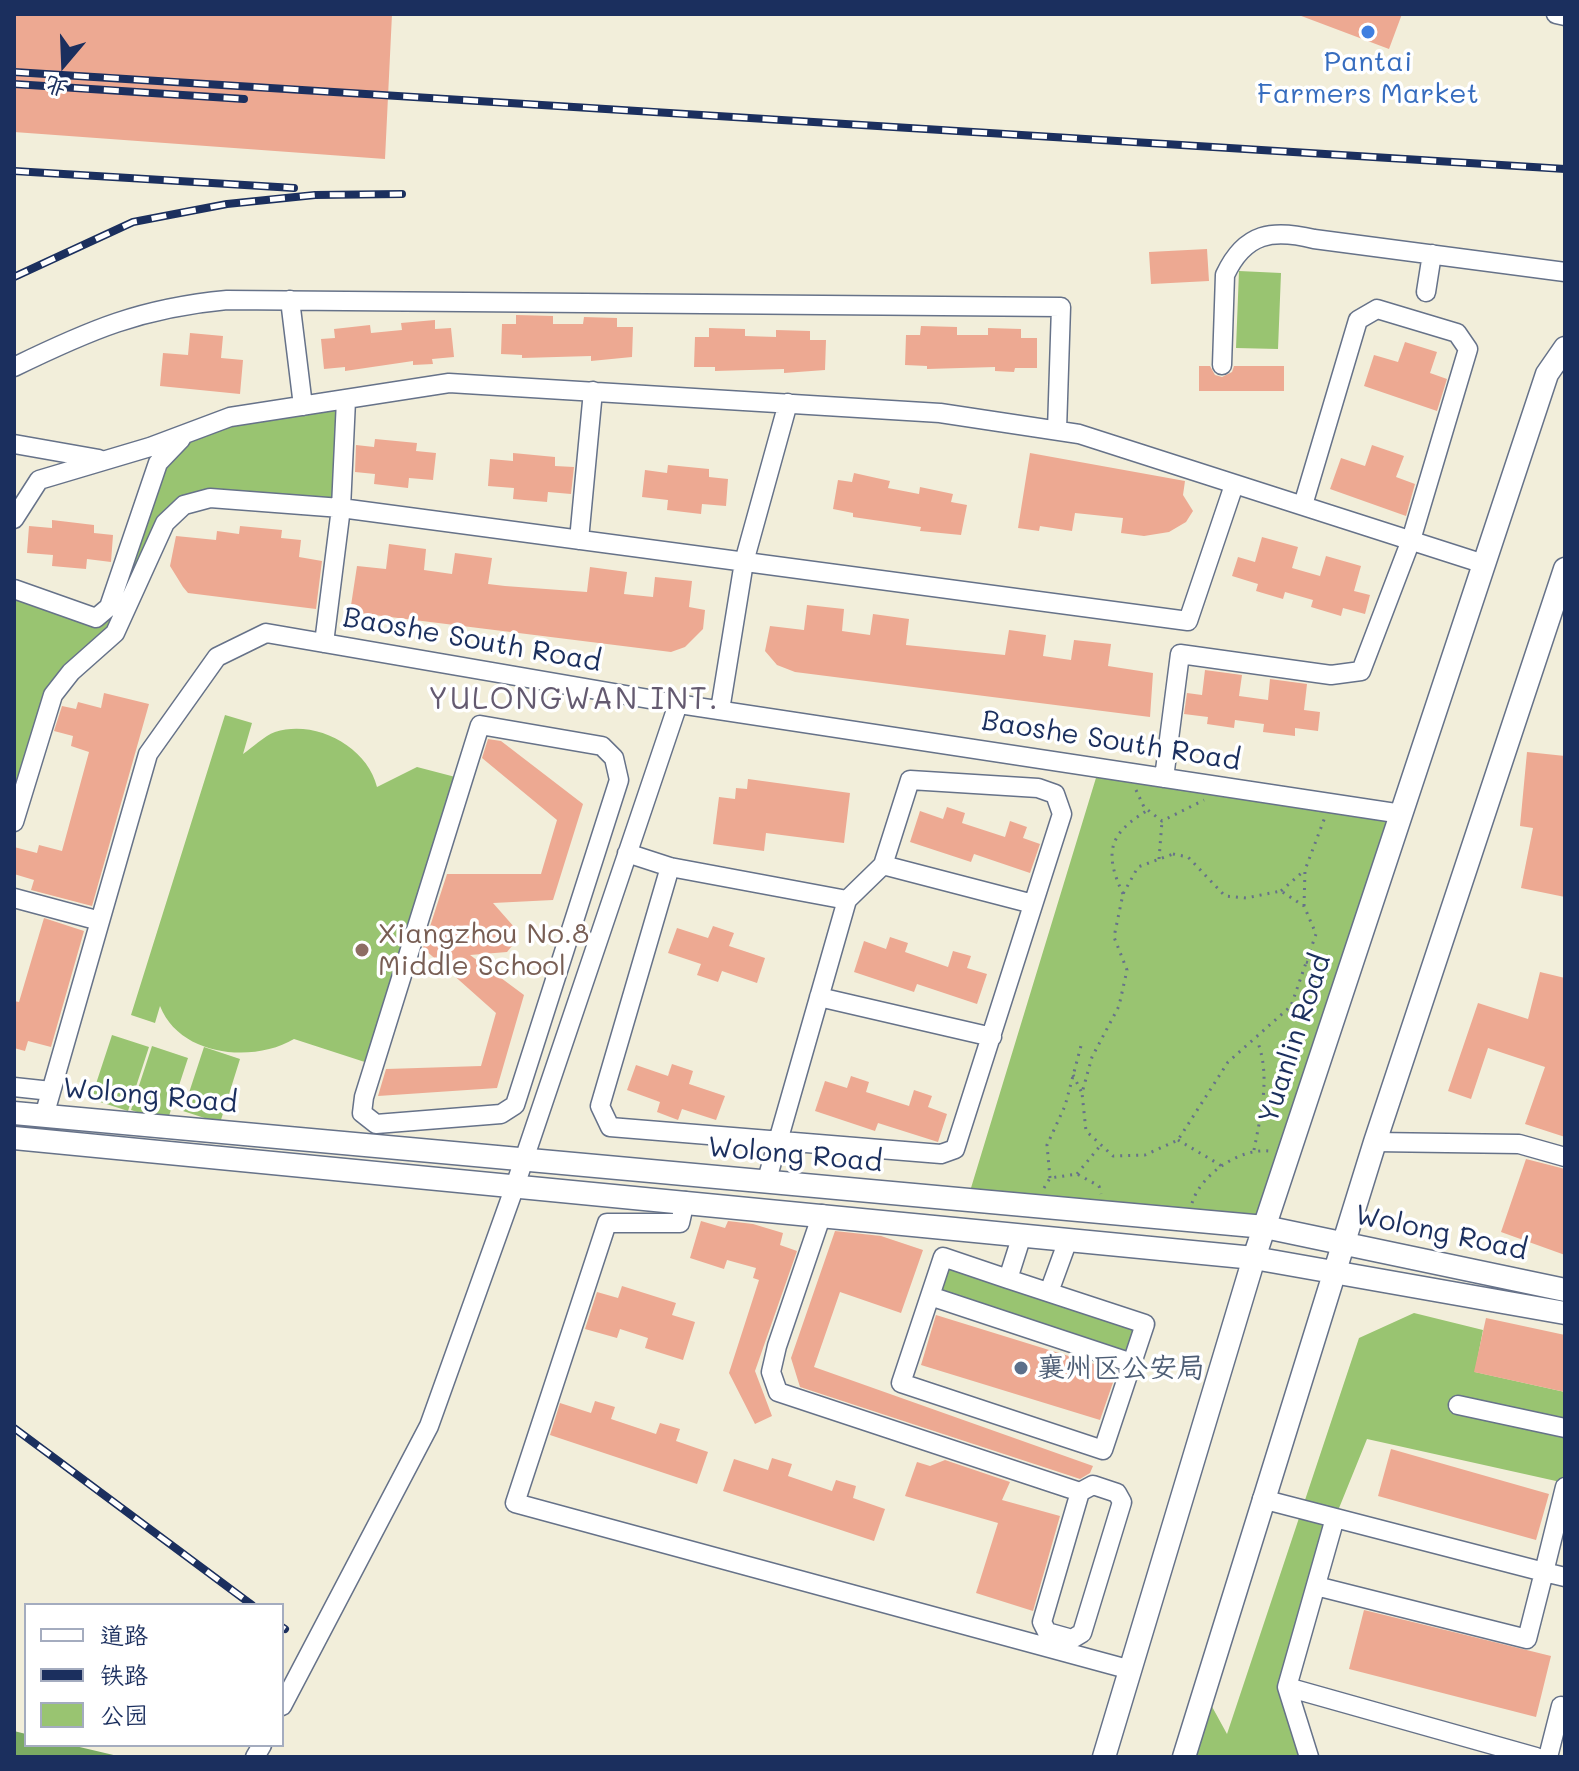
<!DOCTYPE html>
<html>
<head>
<meta charset="utf-8">
<style>
	body { margin:0 }
	#map { position:relative; width:1579px; height:1771px; overflow:hidden; background:#f2eeda; font-family:Mali,"LXGW WenKai TC",sans-serif }
	canvas { display:block }
	.frame { position:absolute; inset:0; border:16px solid #1b2f5e; pointer-events:none }
	.legend { position:absolute; left:24px; top:1603px; width:260px; height:144px; box-sizing:border-box; background:#fff; border:2px solid #a4acbf; margin:0; padding:10px 14px; list-style:none; font-size:24px; color:#1b2f5e }
	.legend li { display:flex; align-items:center; gap:16px; height:40px }
	.legend b { width:40px; border:2px solid #a4acbf }
	.north { position:absolute; left:24px; top:24px; width:80px; height:80px; -webkit-text-stroke:6px #fff; paint-order:stroke; rotate:199deg; font-size:22px; font-weight:700; line-height:32px; text-align:center; color:#1b2f5e }
	.north::after { content:''; display:block; margin:auto; width:28px; height:36px; background:#1b2f5e; clip-path:polygon(50% 0,100% 100%,50% 72%,0 100%) }
</style>
</head>
<body>
<div id="map">
<canvas width="1579" height="1771"></canvas>
<div class="frame"></div>
<ul class="legend">
<li><b style="height:10px;background:#fff"></b>道路</li>
<li><b style="height:10px;background:#1b2f5e"></b>铁路</li>
<li><b style="height:22px;background:#99c471"></b>公园</li>
</ul>
<div class="north">北</div>
</div>
<script>
const ctx = document.querySelector('canvas').getContext('2d');
ctx.lineJoin = 'round';
function fillPath(path, color) { ctx.fillStyle = color; ctx.fill(path, 'evenodd'); }
function trace(path, color, width, dash) { ctx.strokeStyle = color; ctx.lineWidth = width; ctx.lineCap = dash ? 'butt' : 'round'; ctx.setLineDash(dash || []); ctx.stroke(path); }
function label(font, color, halo, rows, align = 'center') {
  ctx.font = font + ' Mali,"LXGW WenKai TC",sans-serif'; ctx.lineWidth = 7; ctx.setLineDash([]); ctx.textBaseline = 'middle'; ctx.strokeStyle = halo; ctx.fillStyle = color; for (const [text, x, y, turn = 0] of rows) {
    ctx.save(); ctx.translate(x, y); ctx.rotate((+turn || 0) * Math.PI / 180); ctx.textAlign = isNaN(turn) ? turn : align; if (halo) ctx.strokeText(text, 0, 0); ctx.fillText(text, 0, 0); ctx.restore();
  }
}
fillPath(new Path2D(`
	M1239,271l42,2 -3,76 -42,-1z
	M346,400l-5,108 -157,-3 -69,128 -44,39 -57,150v-233l82,29 62,-155 27,-29z
	M225,715l27,8 -9,31c9,-6 21,-18 32,-22 40,-13 92,14 102,55l40,-20 46,12 -89,286 -80,-26c-40,24 -114,18 -134,-33l-5,17 -24,-8z
	M1099,768l303,46 -137,413 -298,-26z
	M112,1035l37,12 -21,64 -37,-12z
	M152,1046l36,12 -21,64 -36,-12z
	M204,1047l36,12 -20,64 -37,-12z
	M943,1257l202,67 -13,39 -202,-67z
	M1414,1313l69,17 -8,42 90,20v91l-198,-44 -32,79 -48,168 22,71h-125l20,-65 23,42 132,-396z`), '#99c471');
fillPath(new Path2D(`
	M14,1731l12,3v11h45l51,12h-108z`), '#7aaa63');
fillPath(new Path2D(`
	M14,14h378l-7,145 -371,-27z
	M1296,14h106l-13,35z
	M1207,249l2,32 -58,3 -2,-32z
	M516,315l37,1v8h30l1,-7 33,1v9h16l-1,30 -41,4v-5l-69,2v-3l-21,-1 1,-30h14z
	M435,320v9l16,-1 3,29 -22,2 1,5 -20,1v-4l-68,10v-4l-21,2 -3,-30 14,-1 -1,-9 36,-4 1,8 31,-3 -1,-7z
	M921,326l36,1v8h31v-7l33,1v9h16v30h-22l-1,4 -19,-1v-4l-68,2v-3l-22,-1 1,-30h14z
	M709,328l36,1v7l31,1v-7l34,1v9h16l-1,30 -41,3v-4l-69,2v-4h-21l1,-30h14z
	M190,333l33,3 -2,22 22,2 -3,34 -80,-8 3,-33 25,2z
	M1405,342l32,10 -7,21 17,6 -10,32 -73,-25 10,-31 24,7z
	M1199,366h11l5,9 7,2 10,-5 2,-6h50v25h-85z
	M375,439l42,4 -1,8 20,2 -3,27 -24,-2 -1,10 -34,-4 1,-10 -20,-2 1,-27 18,2z
	M1372,445l32,11 -8,21 19,7 -9,32 -76,-27 11,-31 24,8z
	M513,453l42,4v9l19,1 -3,27 -23,-2 -1,10 -34,-3 1,-11 -26,-2 2,-27 23,2z
	M1030,453l155,28 -2,14 10,16 -7,11 -17,10 -25,4 -23,-3 2,-15 -48,-5 -3,18 -32,-5 -1,5 -21,-3z
	M668,465l41,4v8l19,2 -2,27 -24,-2 -1,10 -34,-4 1,-10 -26,-3 3,-27 22,3z
	M854,473l36,8 -2,7 31,6 1,-7 33,7 -2,8 16,3 -6,30 -41,-4 1,-4 -68,-10v-4l-20,-4 5,-29 14,2z
	M52,520l42,5v8l19,2 -2,27 -24,-3 -1,10 -34,-3 1,-11 -26,-2 2,-27 23,2z
	M240,526l42,4 -1,8 20,2 -2,17 23,4 -6,48 -128,-16 -5,-6 -13,-21 6,-30 40,4 1,-9 22,3z
	M1262,537l36,10 -6,21 28,8 6,-20 35,10 -7,25 16,4 -5,19 -22,-6 -2,8 -30,-9 2,-7 -28,-8 -2,7 -27,-8 2,-7 -26,-8 6,-19 17,5z
	M389,544l37,5 -2,21 28,4 3,-21 37,5 -4,26 17,2 82,6 3,-25 37,5 -3,22 29,3 2,-20 37,4 -3,26 16,3 -2,19 -18,18 -14,5 -321,-40 7,-46 29,3z
	M807,605l37,4 -2,22 28,4 3,-21 36,5 -3,26 99,10 4,-25 37,5 -3,21 28,4 3,-20 37,4 -3,22 45,7 -3,44 -355,-45 -18,-7 -12,-14 5,-25 34,4z
	M1205,670l37,5 -3,21 29,4 2,-21 37,5 -3,26 16,2 -2,19 -23,-3v8l-32,-4 1,-8 -29,-4 -1,8 -27,-4 1,-7 -24,-3 3,-21 15,2z
	M104,693l45,11 -57,202 -61,-16 3,-10 -20,-6v-27l23,6 2,-8 23,6 27,-99 -18,-6 2,-10 -19,-5 8,-25 14,3 2,-7 23,6z
	M488,739l13,2 82,63 -30,96 -60,3 22,25 1,13 -9,11 -37,3 54,40 -27,93 -119,8 8,-27 95,-3 15,-53 -73,-65 24,-74h94l16,-54 -75,-62z
	M1527,752l38,4v141l-44,-9 12,-60 -13,-2z
	M748,779l102,14 -6,50 -78,-10 -2,18 -51,-7 6,-47 16,2 1,-11 11,1z
	M947,807l18,6 -3,10 43,14 5,-16 17,6 -4,11 17,6 -10,29 -56,-19 -3,8 -61,-20 10,-31 23,8z
	M44,918l40,13 -33,116 -23,-6 -3,10 -11,-3v-47l5,1z
	M713,926l21,7 -5,13 36,12 -8,25 -35,-12 -4,11 -21,-7 4,-11 -33,-11 9,-25 31,10z
	M890,937l18,6 -3,9 43,15 5,-16 18,5 -4,12 20,6 -10,30 -60,-20 -3,8 -60,-20 10,-31 22,8z
	M1540,972l25,6v159l-40,-13 20,-57 -57,-19 -17,51 -23,-8 30,-88 50,16z
	M672,1064l21,7 -4,13 36,12 -9,24 -34,-11 -4,11 -21,-8 3,-10 -33,-12 9,-25 32,11z
	M851,1076l18,6 -3,10 43,14 5,-16 18,6 -4,11 19,7 -9,28 -60,-19 -3,8 -60,-20 10,-30 22,7z
	M1526,1159l39,10v86l-64,-23z
	M701,1221l24,7 3,-7 25,3 30,9 -3,12 17,6 -42,120 17,45 -17,8 -26,-51 30,-93 -6,-2 3,-10 -29,-8 -3,9 -34,-11z
	M835,1231l46,5 42,14 -22,63 -61,-21 -26,75 279,99 -3,7 -10,6 -9,-3 -271,-89 -9,-29z
	M622,1286l54,17 -4,12 23,7 -12,38 -38,-12 3,-10 -28,-9 -3,9 -32,-9 12,-37 21,6z
	M936,1315l181,56 -17,49 -179,-55z
	M1486,1318l79,17v57l-91,-20z
	M595,1401l20,6 -4,12 45,15 4,-11 20,6 -4,12 32,11 -11,32 -147,-49 10,-32 31,10z
	M1391,1449l158,45 -13,46 -158,-44z
	M772,1458l20,6 -4,12 44,15 4,-11 20,6 -3,12 32,11 -11,32 -151,-50 11,-32 34,11z
	M945,1460l65,22 -8,18 58,16 -27,95 -57,-18 22,-70 -93,-27 12,-34 13,4z
	M1364,1610l187,46 -15,61 -187,-48z`), '#eda992');
const minor = new Path2D(`
	M1556,14l9,2
	M1426,292l6,-38
	M290,300l13,106
	M1222,365l3,-90c20,-43 48,-46 89,-36l251,33
	M14,367c76,-37 127,-59 213,-67l834,7 -4,123
	M346,400l-5,108 847,113 46,-136
	M14,444l85,15
	M14,519l25,-39 111,-33 80,-30 219,-34 491,30 139,21 405,130
	M579,540l14,-149
	M14,589l82,29 13,-11 49,-144 23,-24
	M720,710l24,-148 44,-159
	M480,725l122,21 12,12 5,22 -104,325 -14,9 -125,10 -14,-11 2,-16z
	M1164,778l16,-124 151,21 30,-4 50,-131 57,-191 -11,-16 -80,-24 -19,11 -55,185
	M14,822l39,-127 18,-23 44,-39 50,-110 19,-18 26,-7 131,10 -17,135
	M627,853l43,14 177,33
	M883,865l150,39
	M670,867l-70,239 10,21 331,27 14,-5 107,-335 -7,-20 -17,-6 -128,-8 -27,85 -36,35 -81,283
	M14,898l86,23
	M819,997l173,40
	M14,1087l37,4
	M44,1116l104,-362 69,-97 49,-24 412,71 724,110
	M1375,1142l144,2 46,13
	M685,1201l-5,22h-73l-92,280 616,167
	M822,1214l-45,132 -6,26 7,20 302,100 13,-7 24,8 5,9 -40,131 -10,6 -25,-7 -5,-10 38,-130
	M1008,1279l137,45 -42,126 -202,-67 42,-126 65,22 14,-44
	M1049,1292l19,-52
	M930,1296l202,67
	M1458,1405l107,23
	M1565,1487l-21,85 21,5
	M1262,1499l282,73 -17,67 -211,-53
	M1287,1687l249,70
	M282,1706l147,-280 86,-240 163,-482
	M255,1757l7,-12
	M1309,1757l-22,-70 48,-169
	M1548,1757l13,-51 4,1`);
const major = new Path2D(`
	M14,1113l1251,114 300,63
	M14,1138l1240,120 311,55
	M1104,1757l150,-499 293,-884 18,-26
	M1184,1757l191,-615 190,-573`);
trace(minor, '#667289', 21);
trace(major, '#667289', 25);
trace(new Path2D(`
	M1136,790l8,17 18,14 42,-21
	M1173,854l15,3 37,39 21,2 35,-7 23,15 12,28 -25,72 -63,56 -50,78 -33,15 -32,1 -27,-25 -4,-38 10,-36 27,-51 8,-36 -13,-33 9,-43 15,-27z
	M1159,859l3,-38
	M1281,891l24,-21
	M1123,894c-19,-41 -15,-60 25,-84
	M1304,906l1,-36 20,-53
	M1306,962l23,7
	M1073,1075l9,18
	M1178,1140l44,26
	M1254,1150c7,-37 17,-74 3,-110
	M1077,1174l23,-28
	M1050,1178l-3,-33 18,-39 17,-64
	M1044,1188l6,-10 27,-4 22,12 2,8
	M1192,1203c9,-29 48,-55 77,-52`), '#667289', 3, [2, 6]);
trace(minor, '#fff', 18);
trace(major, '#fff', 22);
const rail = new Path2D(`
	M14,72l1551,97
	M14,84l230,15
	M14,171l280,17
	M14,277l119,-55 94,-18 88,-9 87,-1
	M14,1428l238,177
	M282,1627l3,2`);
trace(rail, '#1b2f5e', 8);
trace(rail, '#fff', 5, [15]);
for (const [x, y, r, color] of [
	[1368,32,8,"#3f7fe0"],
	[362,950,8,"#8d6e63"],
	[1021,1368,8,"#5c6f8a"]
]) { const dot = new Path2D(); dot.arc(x, y, r, 0, 2 * Math.PI); ctx.fillStyle = color; ctx.fill(dot); trace(dot, '#fff', 3); }
label('28px', '#366cbe', '#fff', [
	["Pantai",1368,62],
	["Farmers Market",1368,94]
]);
label('28px', '#1b2f5e', '#fff', [
	["Baoshe South Road",472,640,10],
	["Baoshe South Road",1111,741,9],
	["Yuanlin Road",1295,1039,-72],
	["Wolong Road",150,1096,5],
	["Wolong Road",795,1155,5],
	["Wolong Road",1441,1233,12]
]);
label('28px', '#785e54', '#fff', [
	["Xiangzhou No.8",378,934],
	["Middle School",378,966]
], 'left');
label('28px', '#4e5e75', '#fff', [
	["襄州区公安局",1037,1368]
], 'left');
ctx.letterSpacing = '2px';
label('30px', '#645a70', '#fff', [
	["YULONGWAN INT.",574,700]
]);
ctx.letterSpacing = '0px';
</script>
</body>
</html>
